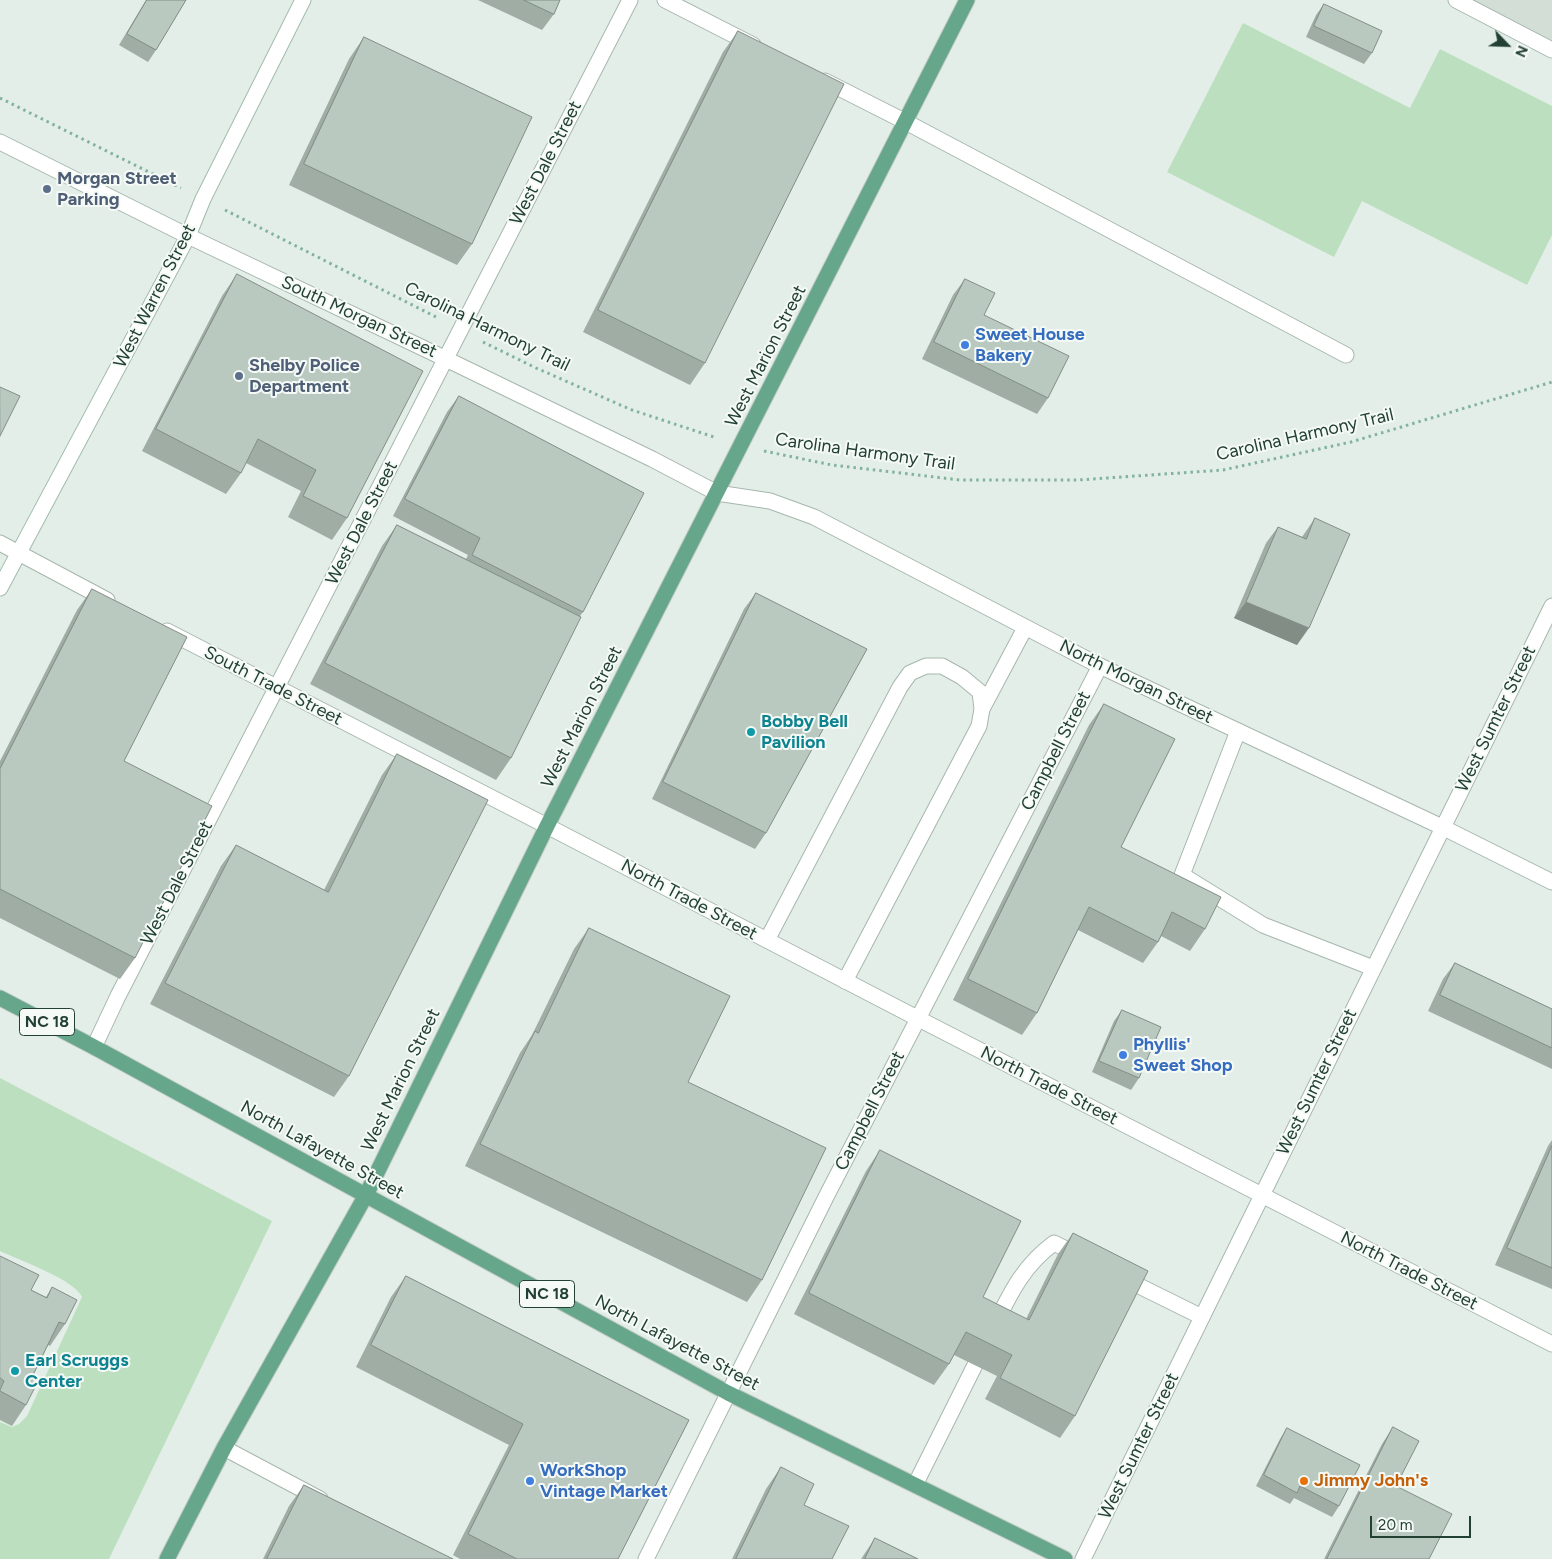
<!DOCTYPE html>
<html>
<head>
<meta charset="utf-8">
<style>
	body { margin:0 }
	#map { position:relative; width:1552px; height:1559px; overflow:hidden; background:#e4eee8; font-family:Figtree,sans-serif }
	canvas { display:block }
	.north { position:absolute; left:1482px; top:20px; width:50px; height:50px; -webkit-text-stroke:4px #f5faf7; paint-order:stroke; rotate:114deg; font-size:14px; font-weight:700; line-height:20px; text-align:center; color:#224133 }
	.north::after { content:''; display:block; margin:auto; width:18px; height:22px; background:#224133; clip-path:polygon(50% 0,100% 100%,50% 72%,0 100%) }
	.scale { position:absolute; left:1370px; top:1516px; width:101px; height:22px; box-sizing:border-box; border:2px solid #224133; border-top:0; padding-left:6px; font-size:15px; line-height:18px; white-space:nowrap; color:#224133; -webkit-text-stroke:4px #f5faf7; paint-order:stroke }
</style>
</head>
<body>
<div id="map">
<canvas width="1552" height="1559"></canvas>
<div class="north">N</div>
<div class="scale">20 m</div>
</div>
<script>
const ctx = document.querySelector('canvas').getContext('2d');
ctx.lineJoin = 'round';
function fillPath(path, color) { ctx.fillStyle = color; ctx.fill(path, 'evenodd'); }
function trace(path, color, width, dash) { ctx.strokeStyle = color; ctx.lineWidth = width; ctx.lineCap = dash ? 'butt' : 'round'; ctx.setLineDash(dash || []); ctx.stroke(path); }
function label(font, color, halo, rows, align = 'center') {
  ctx.font = font + ' Figtree,sans-serif'; ctx.lineWidth = 4; ctx.setLineDash([]); ctx.textBaseline = 'middle'; ctx.strokeStyle = halo; ctx.fillStyle = color; for (const [text, x, y, turn = 0] of rows) {
    ctx.save(); ctx.translate(x, y); ctx.rotate((+turn || 0) * Math.PI / 180); ctx.textAlign = isNaN(turn) ? turn : align; if (halo) ctx.strokeText(text, 0, 0); ctx.fillText(text, 0, 0); ctx.restore();
  }
}
fillPath(new Path2D(`
	M1456,0h96v49z`), '#d2ded6');
fillPath(new Path2D(`
	M1243,23l167,85 30,-59 112,57v129l-25,50 -165,-84 -28,56 -167,-85z
	M0,1078l272,143 -163,338h-109v-137l12,5 7,-3 8,-8 55,-119c-7,-17 -63,-37 -82,-46z`), '#bce0bf');
const service = new Path2D(`
	M906,122l440,233
	M0,543l107,57
	M167,631l380,195
	M982,709l43,-81
	M1238,731l-56,144 81,50 110,43
	M767,940l133,-253 10,-14 16,-7h16l20,11 18,15 2,17 -3,17 -134,255
	M1123,1278l79,39
	M995,1324c16,-32 29,-59 59,-81l26,13
	M224,1448l96,51
	M915,1485l60,-120`);
const minor = new Path2D(`
	M665,0l88,45
	M1456,0l96,50
	M825,81l81,41
	M547,826l370,192 635,326
	M94,1047l24,-51 512,-996
	M646,1559l180,-362 274,-531
	M1083,1559l469,-953`);
const tertiary = new Path2D(`
	M0,142l188,94 258,123 206,100 65,34 53,8 44,16 286,149 342,161 110,55`);
const secondary = new Path2D(`
	M0,588l188,-352 15,-37 100,-199`);
const primary = new Path2D(`
	M0,998l94,49 634,346 337,166
	M167,1559l57,-111 142,-253 181,-369 420,-826`);
trace(service, '#a6b7ae', 17);
trace(minor, '#a6b7ae', 17);
trace(tertiary, '#a6b7ae', 17);
trace(secondary, '#a1bbae', 17);
trace(primary, '#c1cac6', 17);
trace(new Path2D(`
	M0,98l181,90
	M225,210l213,108
	M483,342l53,26 96,42 85,28
	M764,451l68,14 128,15h118l145,-10 128,-28 201,-60`), '#82b39c', 3, [2.5, 4]);
trace(service, '#fff', 15);
trace(minor, '#fff', 15);
trace(tertiary, '#fff', 15);
trace(secondary, '#fff', 15);
trace(primary, '#66a68b', 15);
fillPath(new Path2D(`
	M146,0h40l-30,50 -8,12 -29,-17z
	M478,0h82l-6,14 -12,16z
	M1324,4l48,49 -8,11 -58,-27 10,-22z
	M738,31l-33,332 -15,22 -107,-53 140,-280z
	M364,37l108,207 -15,21 -168,-80 60,-126z
	M237,274l110,244 -15,22 -44,-23 13,-26 -55,-28 -5,10 -15,21 -84,-43 80,-155z
	M965,279l19,36 64,83 -11,16 -115,-55 31,-64z
	M459,396l124,216 -3,4 -69,142 -15,22 -186,-96 72,-138 15,-21 69,34 2,-4 -75,-39 54,-104z
	M1315,518l-18,127 -63,-27 32,-75 12,-16 24,10z
	M92,589l32,172 11,197 -15,21 -120,-61v-157l77,-151z
	M756,593l10,240 -11,16 -103,-50 92,-190z
	M1104,704l17,143 84,82 -15,22 -29,-15 -3,6 -15,21 -65,-33 -41,83 -15,22 -69,-35 136,-275z
	M397,754l-48,322 -15,21 -184,-93 71,-138 15,-21 88,45 58,-115z
	M589,928l99,154 74,198 -15,22 -282,-136 55,-113 12,-18 42,-86z
	M1455,963l97,46v60l-124,-58 15,-32z
	M1122,1010l17,68 -8,12 -39,-18 22,-51z
	M1552,1140v149l-57,-24 53,-119z
	M880,1150l103,147 43,22 32,-65 15,-21 2,183 -15,22 -75,-39 12,-23 -43,-21 -5,9 -15,21 -140,-71 72,-143z
	M0,1256l31,34 15,7 6,-10 13,37 -15,22 -2,-1 -15,30 -7,30 -14,21 -12,-6z
	M406,1276l283,144 -71,139h-158l-7,-4 56,-110 -153,-78 35,-70z
	M1393,1427l3,59 33,73h-105l58,-115z
	M1287,1428l52,78 -7,11 -38,-19 -4,6 -34,-18 24,-47z
	M781,1467l23,38 28,54h-100l34,-70z
	M304,1485l149,74h-190l26,-53z
	M875,1538l43,21h-57z`), '#9fada5');
fillPath(new Path2D(`
	M1246,602l63,26 -12,17 -63,-27z`), '#828d86');
const building = new Path2D(`
	M147,0h39l-30,50 -29,-16z
	M524,0h36l-6,14z
	M1324,4l58,27 -10,22 -58,-27z
	M738,31l106,53 -139,279 -107,-53z
	M364,37l168,80 -60,127 -168,-80z
	M237,274l186,97 -76,147 -44,-22 13,-26 -58,-31 -17,34 -85,-44z
	M965,279l30,14 -11,22 85,41 -21,42 -114,-56z
	M0,387l20,9 -20,40z
	M459,396l185,97 -61,119 -111,-57 8,-17 -75,-39z
	M1315,518l35,16 -41,94 -63,-26 32,-75 28,12z
	M397,525l184,92 -70,141 -186,-95z
	M92,589l95,48 -63,124 88,45 -77,152 -135,-69v-120z
	M756,593l111,56 -101,184 -103,-51z
	M1104,704l71,35 -54,108 100,50 -16,32 -33,-17 -14,30 -69,-35 -52,106 -69,-34z
	M397,754l91,46 -139,276 -184,-93 71,-138 92,47z
	M589,928l141,68 -42,86 138,66 -64,132 -282,-136 55,-113 3,2z
	M1455,963l97,46v39l-112,-53z
	M1122,1010l39,17 -22,51 -40,-17z
	M1552,1146v122l-45,-20z
	M880,1150l141,71 -38,76 46,23 44,-87 75,38 -73,145 -75,-38 12,-23 -46,-23 -17,32 -140,-71z
	M0,1256l39,19 -8,15 16,8 5,-11 25,13 -12,24 -6,-2 -26,53 6,4 -13,26 -26,-14v-1l4,-9 -4,-3z
	M406,1276l283,144 -71,139h-101l-49,-25 55,-110 -152,-79z
	M1393,1427l26,14 -23,45 56,28 -23,45h-102z
	M1287,1428l73,37 -21,41 -39,-20 -3,7 -33,-18z
	M781,1467l33,17 -10,21 45,21 -17,33h-96z
	M304,1485l149,74h-186z
	M875,1538l43,21h-53z`);
fillPath(building, '#b9c9c0');
trace(building, '#828d86', 1);
for (const [x, y, r, color] of [
	[47,189,5,"#5c6f8a"],
	[965,345,5,"#3f7fe0"],
	[239,376,5,"#5c6f8a"],
	[751,732,5,"#0f9aa8"],
	[1123,1055,5,"#3f7fe0"],
	[15,1371,5,"#0f9aa8"],
	[530,1481,5,"#3f7fe0"],
	[1304,1481,5,"#e8710a"]
]) { const dot = new Path2D(); dot.arc(x, y, r, 0, 2 * Math.PI); ctx.fillStyle = color; ctx.fill(dot); trace(dot, '#f5faf7', 2); }
for (const [x, y, w] of [
	[47,1022,55],
	[547,1294,55]
]) { const box = new Path2D(); box.roundRect(x - w / 2, y - 13.5, w, 27, 4); ctx.fillStyle = '#f5faf7'; ctx.fill(box); trace(box, '#224133', 1); }
label('bold 16px', '#224133', null, [
	["NC 18",47,1022],
	["NC 18",547,1294]
]);
label('18px', '#224133', '#f5faf7', [
	["West Dale Street",546,163,-63],
	["West Warren Street",155,296,-63],
	["South Morgan Street",359,317,25],
	["Carolina Harmony Trail",487,327,26],
	["West Marion Street",766,356,-63],
	["Carolina Harmony Trail",1305,435,-13],
	["Carolina Harmony Trail",865,452,8],
	["West Dale Street",362,523,-63],
	["North Morgan Street",1136,682,26],
	["South Trade Street",273,686,27],
	["West Marion Street",582,717,-63],
	["West Sumter Street",1496,719,-64],
	["Campbell Street",1056,751,-63],
	["West Dale Street",177,883,-63],
	["North Trade Street",689,900,28],
	["West Marion Street",401,1080,-64],
	["West Sumter Street",1317,1082,-64],
	["North Trade Street",1049,1086,27],
	["Campbell Street",870,1111,-63],
	["North Lafayette Street",322,1150,29],
	["North Trade Street",1409,1271,27],
	["North Lafayette Street",677,1343,28],
	["West Sumter Street",1139,1446,-64]
]);
label('bold 18px', '#4e5e75', '#f5faf7', [
	["Morgan Street",57,179],
	["Parking",57,200],
	["Shelby Police",249,366],
	["Department",249,387]
], 'left');
label('bold 18px', '#366cbe', '#f5faf7', [
	["Sweet House",975,335],
	["Bakery",975,356],
	["Phyllis'",1133,1045],
	["Sweet Shop",1133,1066],
	["WorkShop",540,1471],
	["Vintage Market",540,1492]
], 'left');
label('bold 18px', '#0d838f', '#f5faf7', [
	["Bobby Bell",761,722],
	["Pavilion",761,743],
	["Earl Scruggs",25,1361],
	["Center",25,1382]
], 'left');
label('bold 18px', '#c56008', '#f5faf7', [
	["Jimmy John's",1314,1481]
], 'left');
</script>
</body>
</html>
